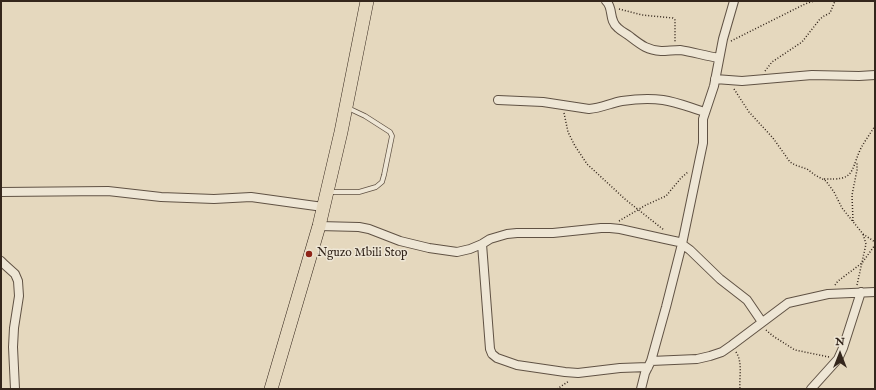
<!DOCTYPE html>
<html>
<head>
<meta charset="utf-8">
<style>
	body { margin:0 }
	#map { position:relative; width:876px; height:390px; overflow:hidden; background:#e5d8be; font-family:"IM FELL English",serif }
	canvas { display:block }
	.frame { position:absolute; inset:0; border:2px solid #34261c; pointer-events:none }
	.north { position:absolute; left:820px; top:334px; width:40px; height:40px; -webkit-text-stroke:3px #eee6d5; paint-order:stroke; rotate:0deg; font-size:11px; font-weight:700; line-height:16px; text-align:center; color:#34261c }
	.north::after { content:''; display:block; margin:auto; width:14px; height:18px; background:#34261c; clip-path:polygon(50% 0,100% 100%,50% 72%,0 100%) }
</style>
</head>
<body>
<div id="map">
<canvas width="876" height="390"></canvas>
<div class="frame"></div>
<div class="north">N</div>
</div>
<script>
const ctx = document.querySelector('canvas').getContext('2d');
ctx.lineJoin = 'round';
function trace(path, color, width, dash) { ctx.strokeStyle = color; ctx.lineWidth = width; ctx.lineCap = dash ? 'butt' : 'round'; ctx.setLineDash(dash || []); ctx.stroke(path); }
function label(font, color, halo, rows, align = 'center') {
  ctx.font = font + ' "IM FELL English",serif'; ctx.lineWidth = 3; ctx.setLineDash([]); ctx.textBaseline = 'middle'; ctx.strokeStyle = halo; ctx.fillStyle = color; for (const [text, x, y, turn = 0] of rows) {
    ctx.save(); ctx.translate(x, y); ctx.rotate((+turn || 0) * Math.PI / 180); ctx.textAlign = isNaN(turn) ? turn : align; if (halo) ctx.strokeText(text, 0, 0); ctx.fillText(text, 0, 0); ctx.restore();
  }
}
const service = new Path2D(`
	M329,192h30l17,-5 6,-5 2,-7 8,-39 -2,-4 -25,-16 -17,-8`);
const minor = new Path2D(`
	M606,1c8,7 2,19 12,27 3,3 7,5 10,7 12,9 18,15 33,16 6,0 13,-1 19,-1 13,2 26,6 39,8
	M715,79l27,2 70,-6 47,1 16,-1
	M498,100l45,2 46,7c12,-1 22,-6 33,-8 13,-2 28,-3 41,-1 14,2 28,8 42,12
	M1,192l107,-1 53,6 53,2 37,-2 72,10
	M319,226l40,1 10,2 31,12 29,7 28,4 13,-3 12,-5 8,-5 17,-5 10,-1h36l48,-5h9l10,1 45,10 14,3 11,8 30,29 27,21 15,22
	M482,244l8,105 2,5 5,4 20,7 48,7 13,1 42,-5 28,-1
	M1,261l4,4 10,9 3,7 1,15 -5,32 -1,19 2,42
	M651,361l46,-2 13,-3 12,-4 10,-7 56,-42 40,-9 47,-2
	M641,389l4,-16 6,-12 15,-54 16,-63 21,-101v-24l11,-33 9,-47 11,-38
	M811,389l27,-30 5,-11 18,-56`);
const trunk = new Path2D(`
	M271,389l48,-163 22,-94 26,-131`);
trace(service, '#605244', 5.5);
trace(minor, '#605244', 10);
trace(trunk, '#34261c', 14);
trace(new Path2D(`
	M619,9l23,6 31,3 2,2v22
	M731,41l74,-37 9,-3
	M765,71l7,-9 30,-20 18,-23 4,-3 6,-3 5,-12
	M734,89l15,23 24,26 17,24 5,3 12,4 8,6 11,6 8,11 8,16 21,26 12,8
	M564,113l4,19 7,14 12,18 39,36 38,30
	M824,179c30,1 26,-5 36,-29 4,-8 10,-16 15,-24
	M619,221l27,-16 20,-9 15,-18 7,-6
	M853,221l-1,-26 5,-25v-8
	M835,285l3,-4 24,-18 13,-18
	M857,285l9,-41 -3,-10
	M766,330l7,6 22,14 34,7
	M736,352c7,11 3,24 4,37
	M557,389l12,-8`), '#34261c', 1.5, [1, 2]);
trace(service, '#eee6d5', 4);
trace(minor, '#eee6d5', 8);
trace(trunk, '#e5d8be', 13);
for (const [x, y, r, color] of [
	[309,254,4,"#8f2418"]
]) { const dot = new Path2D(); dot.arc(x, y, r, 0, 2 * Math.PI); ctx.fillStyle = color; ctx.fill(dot); trace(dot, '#eee6d5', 1.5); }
label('12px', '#34261c', '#eee6d5', [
	["Nguzo Mbili Stop",317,254]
], 'left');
</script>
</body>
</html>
